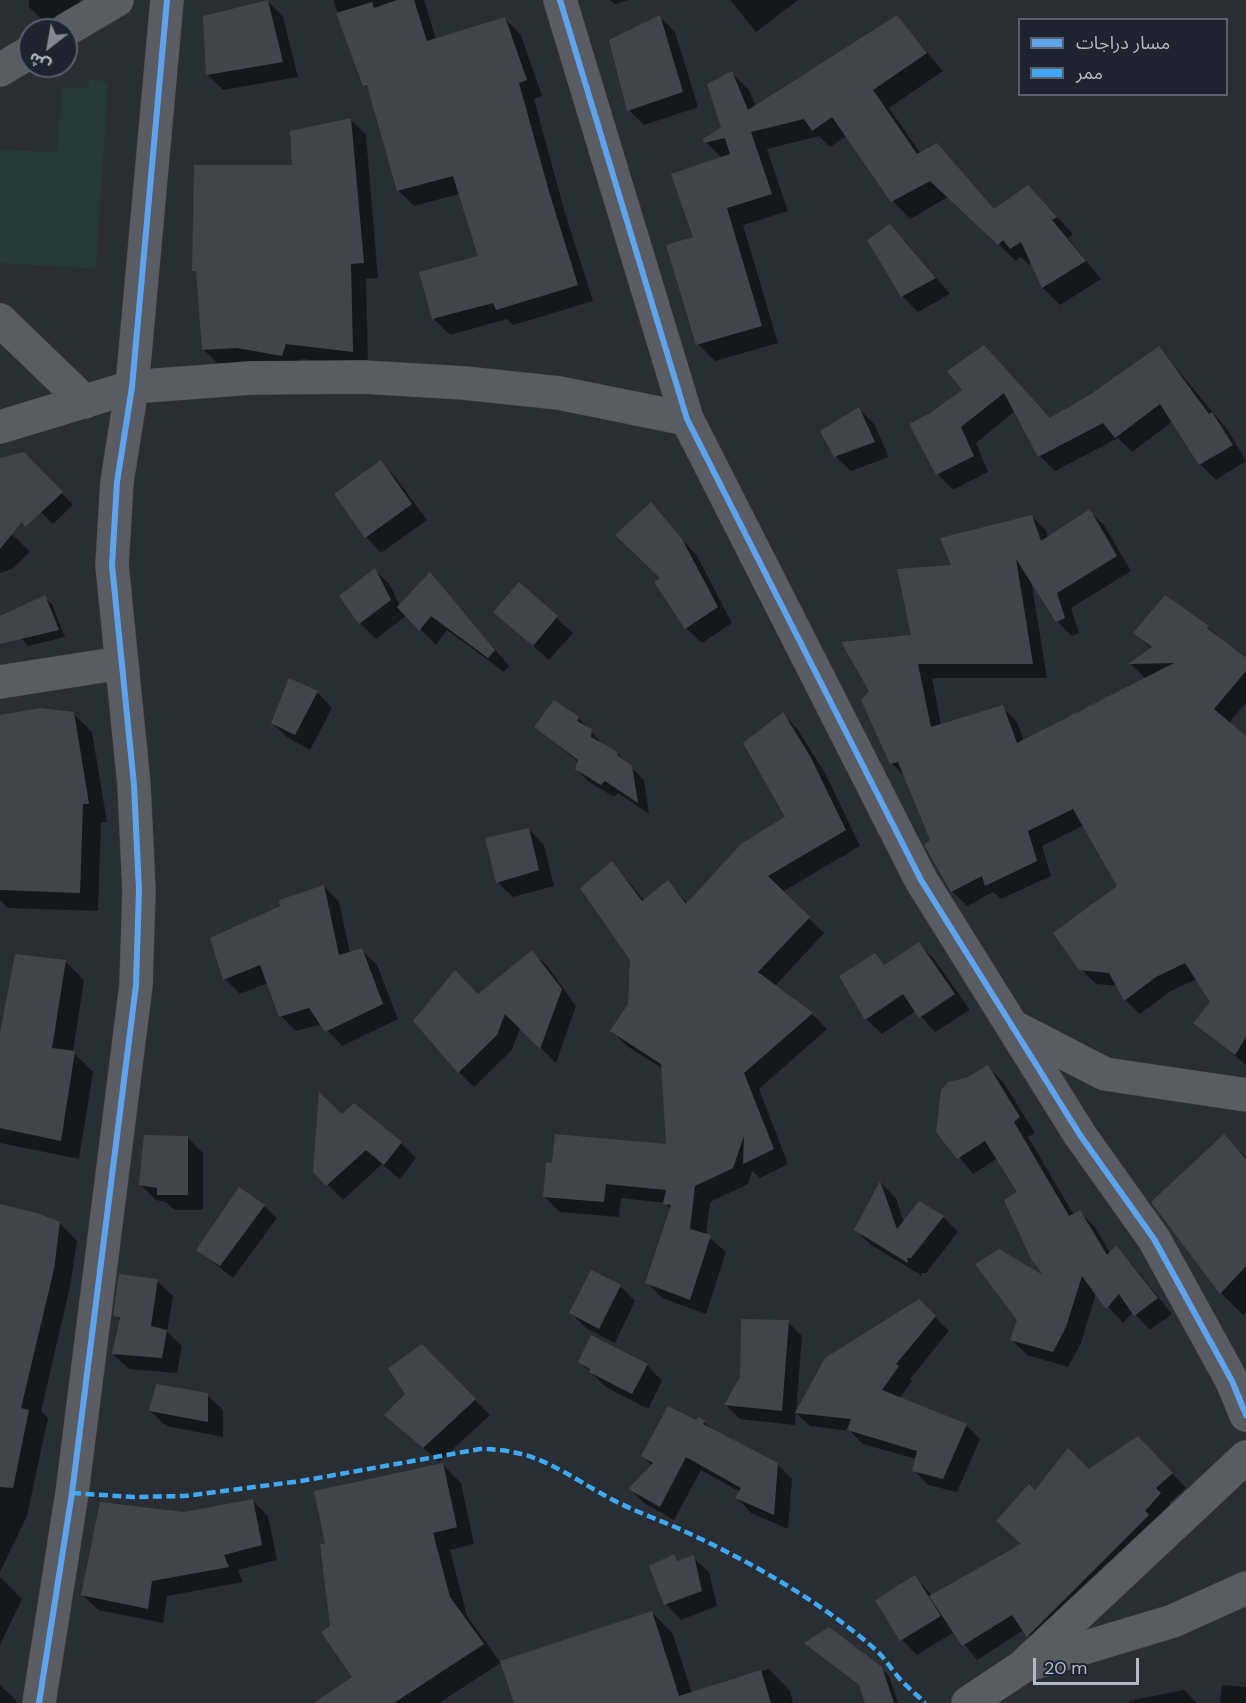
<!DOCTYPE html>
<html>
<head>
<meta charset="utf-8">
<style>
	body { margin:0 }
	#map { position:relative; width:1246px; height:1703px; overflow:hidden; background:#292e34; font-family:"DM Sans","Noto Sans Arabic",sans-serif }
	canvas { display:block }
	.legend { position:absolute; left:1018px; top:18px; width:210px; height:78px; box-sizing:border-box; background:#1d242f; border:2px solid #59606b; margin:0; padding:8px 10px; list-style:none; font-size:18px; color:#b3bac5 }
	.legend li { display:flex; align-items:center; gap:12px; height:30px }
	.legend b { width:30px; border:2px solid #59606b }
	.north { position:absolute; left:18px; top:18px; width:60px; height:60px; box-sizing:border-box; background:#1d242f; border:2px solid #59606b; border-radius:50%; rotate:211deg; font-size:16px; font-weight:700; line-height:24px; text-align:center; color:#b3bac5 }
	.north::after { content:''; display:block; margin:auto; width:21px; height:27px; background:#838992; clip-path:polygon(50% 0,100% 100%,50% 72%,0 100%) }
	.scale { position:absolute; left:1033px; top:1658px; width:106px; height:27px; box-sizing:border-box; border:3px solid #b3bac5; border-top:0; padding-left:8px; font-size:18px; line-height:21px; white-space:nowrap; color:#b3bac5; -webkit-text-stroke:4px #1d242f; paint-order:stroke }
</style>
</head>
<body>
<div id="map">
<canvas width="1246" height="1703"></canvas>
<ul class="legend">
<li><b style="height:8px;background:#60a3ed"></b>مسار دراجات</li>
<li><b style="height:8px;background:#3fa9f5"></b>ممر</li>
</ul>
<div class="north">ش</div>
<div class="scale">20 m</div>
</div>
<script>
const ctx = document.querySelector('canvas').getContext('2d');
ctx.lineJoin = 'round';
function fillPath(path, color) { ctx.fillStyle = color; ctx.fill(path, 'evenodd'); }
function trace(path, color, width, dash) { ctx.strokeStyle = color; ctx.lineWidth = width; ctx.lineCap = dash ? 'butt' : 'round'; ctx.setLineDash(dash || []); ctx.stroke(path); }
fillPath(new Path2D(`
	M89,79l19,3 -12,187 -96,-6v-113l57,2 5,-64h26z`), '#27383a');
fillPath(new Path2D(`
	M29,0h51l-1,23 -35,-1 -15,-15z
	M333,0h91l12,39 69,-20 16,16 21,61 -8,3 31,114 28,88 -80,24 -6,-6 -57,16 -16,-16 -13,-46 59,-16 -21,-63 -45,12 -16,-16 -27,-99 -7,-6z
	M610,0h18l-13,4z
	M730,0h68l-42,32z
	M268,1l15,16 15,60 -75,13 -15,-15 -4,-58z
	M660,17l15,15 23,75 -54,18 -15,-15z
	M897,17l46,54 -54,37 32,46 74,56 50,-6 28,30 -5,4 33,41 -41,26 -17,-17 -11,-25 -3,2 -8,-8 -5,4 -68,-64 -38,22 -17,-18 -46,-65 -17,11 -11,-11 -52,13 21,62 -45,14 35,118 -63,18 -17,-17 -3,-106 27,-80 -16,-16 17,-14 9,-55 17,17 7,17z
	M350,119l16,16 12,143 -12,1 2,88 -66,-8 -5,11 -78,-5 -16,-16 -5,-74 -4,-5 100,-103z
	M890,226l15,15 45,53 -32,18 -15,-15 -34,-57z
	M984,347l67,72 41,-23 67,-48 68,81 19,32 -30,19 -15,-15 -28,-44 -41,31 -14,-14 -63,33 -15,-15 -25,-45 -39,32 12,29 -35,18 -15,-16 -27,-49 53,-35z
	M859,409l15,15 15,33 -38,14 -16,-15z
	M381,462l15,16 31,42 -46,33 -15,-16 -30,-42z
	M36,465l37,40 -20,19 -52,-50z
	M650,504l47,52 35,67 -30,20 -16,-15 -24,-50z
	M1090,511l14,14 27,46 -60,37 8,25 -7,3 -15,-15 -26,-41 16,98h-115l9,47 61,-18 15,15 7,19 122,-62 -15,-15 21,-15 -17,-16 30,-36 43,30 38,35v41l-17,20 -68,36 85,-23v329l-51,-43 17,-20 -15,-23 -26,12 -31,23 -15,-14 -7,-14 -22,-2 -15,-15 38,-82 -35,-62 -42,21 9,30 -50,23 -8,-7 -26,14 -15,-15 -46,-114 -15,-14 22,-127 40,-70 79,-50 14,15 2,7z
	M0,528l15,9 15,15 -18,17 -12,4z
	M375,570l15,15 10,21 30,-32 79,92 -5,6 -57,-42 -11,15 -29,-30 -31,24 -16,-16 -19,-26z
	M519,584l54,49 -24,27 -54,-48z
	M44,597l8,7 13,33 -37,9 -7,-8z
	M317,692l15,16 -22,42 -22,-12 -16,-15z
	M554,702l25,16 25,28 13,7 27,27 5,34 -31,-21 -4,4 -25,-15 -13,-13 2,-7 -42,-35z
	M73,713l19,19 15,90h-6l-3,89 -90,-3 -8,-8v-183z
	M783,714l15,16 27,43 35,73 -78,46 42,41 -49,53 37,28 15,15 -68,60 29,75 -28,14 -8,-7 -4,13 -38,18 -4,33 20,17 -20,62 -44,-16 -15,-16 24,-72 -6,-7 -44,-5 -2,19 -59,-5 -15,-15 123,-52 -5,-76 -36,-23 -15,-15 18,-27 2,-44 -20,-97 33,38 23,-19 20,22 99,-86z
	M529,829l15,16 10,41 -41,11 -16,-15z
	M324,886l15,16 11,51 11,-3 16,15 21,54 -56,27 -20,-22 -26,7 -15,-15 -13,-33 -28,11 -15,-15z
	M919,944l15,15 36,51 -35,22 -19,-21 -34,23 -16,-15 9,-64 10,11z
	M532,952l16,15 28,39 -20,57 -36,-35 -8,22 -38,37 -15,-15 19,-76z
	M65,961l19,19 -11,72 20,20 -14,87 -79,-16v-102z
	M988,1067l15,15 32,51 -7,4 46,78 6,-3 15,15 15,26 6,-5 15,15 41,51 -22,16 -17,-18 -10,11 -27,-30 -15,50 -13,24 -41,-12 -15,-15 36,-60 -28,-88 -22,-34 -25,16 -35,-43 29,-52z
	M342,1116l59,27 15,15 -16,21 -18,-15 -39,36 -29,-29z
	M1224,1136l22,21v156l-3,2 -22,-22z
	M187,1137l16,16v57h-29l-8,-8 -10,-2 -15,-15z
	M881,1183l15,15 8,25 39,-6 15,15 -32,41h-5l1,3 -51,-31 -15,-15z
	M240,1189l24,17 13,12 -44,60 -35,-28z
	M0,1205l60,18 17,18 -7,46 -29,124 7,7 -21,98 -27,56z
	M157,1281l16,15 -6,36 15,14 -5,27 -48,-4 -16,-15 8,-33 -6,-6z
	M620,1286l15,15 -20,42 -29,-15 -15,-15z
	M919,1301l30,30 -39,48 2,2 -13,18 67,26 14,14 -23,53 -29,-7 -14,-15 2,-11 -53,-15 -13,-13 -40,-5 -14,-13z
	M788,1322l14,14 -7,89 -55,-6 -14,-14z
	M422,1346l68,69 -51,47 -53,-47 21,-21z
	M580,1362l67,3 15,16 -14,28 -42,-22z
	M207,1395l16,15v27l-57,-11 -16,-15z
	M696,1422h8l9,9 64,33 15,15 -4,50 -37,-16 -14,-15 3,-6 -39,-22 -27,50 -30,-17 -14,-14 22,-23 -9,-10z
	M1152,1452l34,36 -17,15 5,5 -132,142 -18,-20 -47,30 -23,-28 -37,23 -15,-15 13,-63 17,18 90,-51 13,-52 54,-21z
	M443,1465l18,18 13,61 -24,6 17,66 33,46 152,-50 21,22 19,60 77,-25 21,22 3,12h-277l-14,-41 -63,41h-122l37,-25 -23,-51 -5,-82z
	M252,1500l16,16 9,44 -39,10 5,12 -76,14 -4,27 -65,-13 -15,-15 101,-81z
	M673,1556l6,6 14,-5 16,15 8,34 -36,14 -15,-16z
	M0,1577l22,22 -22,46z
	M814,1650l67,18 8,8 9,27h-16z
	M0,1685l16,15v3h-16z
	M1222,1685l24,2v16h-26z
	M1184,1690l13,13h-67l-1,-2z`), '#0007');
fillPath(new Path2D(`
	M268,0l15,62 -77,13 -3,-59z
	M397,0h17l13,41 78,-24 22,63 -8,3 31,112 28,90 -82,25 -3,-7 -61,16 -13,-47 59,-16 -25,-80 -56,15 -30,-106 -4,1 -27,-73 36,-11 2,6z
	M660,15l23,77 -56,19 -18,-71z
	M897,15l30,38 -54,37 44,64 20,-11 57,66 34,-24 29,32 -5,3 34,41 -44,27 -21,-46 -11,7 -7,-9 -5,5 -68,-64 -39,21 -59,-85 -20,14 -8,-12 -53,13 21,62 -45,14 35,118 -66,19 -30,-100 27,-8 -22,-63 59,-20 -5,-16 -21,5 -1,-4 18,-12 -14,-43 25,-13 16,39z
	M351,118l13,145 -13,1 2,88 -67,-8 -4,12 -45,-8 -35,2 -6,-79h-4l2,-106h98l-2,-34z
	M890,224l46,54 -35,19 -34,-57z
	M984,345l66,73 41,-24 68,-48 50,68 3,-2 21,33 -34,20 -39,-61 -45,34 -12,-15 -65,34 -34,-64 -43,34 13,29 -38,19 -27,-51 21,-11 32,-23 -15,-19z
	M859,407l16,35 -41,15 -14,-26z
	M24,452l39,40 -38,35 -3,-5 -22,27v-91z
	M381,460l31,44 -47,34 -31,-44z
	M651,502l31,37 36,68 -33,22 -31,-47 6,-4 -45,-43z
	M1090,509l27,47 -60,37 8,25 -9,4 -40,-63 17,105h-115l13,63 72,-22 14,38 157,-80 -46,1 24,-17 -19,-14 32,-38 44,31 -2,2 39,30v13l-32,38 32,27v301l-11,18 -42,-32 17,-21 -25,-39 -29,14 -32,24 -15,-28 -30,-3 -26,-37 64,-47 -44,-77 -45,22 9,30 -52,25 -3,-10 -31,16 -27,-47 6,-5 -32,-78 -8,2 -29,-64 8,-9 -28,-49 70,-7 -14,-66 54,-4 -11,-27 92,-23 9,26z
	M375,568l16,32 -32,24 -20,-28z
	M430,572l65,78 -7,8 -57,-42 -12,15 -22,-24z
	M519,582l39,34 -25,30 -40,-34z
	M45,595l14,35 -59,14v-28z
	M289,678l29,13 -23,44 -24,-12z
	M554,700l25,17 -2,4 15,8 -1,8 27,15 -1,3 15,11 6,37 -33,-22 -4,4 -26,-16 3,-9 -44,-33z
	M40,708l34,4 15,92h-6l-3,89 -80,-3v-175z
	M783,712l27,44 36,74 -78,46 42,41 -52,55 55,41 -69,60 30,76 -31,15 1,-28 -11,32 -38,18 -5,43 21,6 -21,65 -45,-17 26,-78 -8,-1 3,-14 -60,-6 -2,18 -61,-5 3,-35 6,1 3,-29 111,10 -5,-80 -51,-33 18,-27 2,-44 -50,-72 32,-27 30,40 26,-21 18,24 56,-61 43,-26 -42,-74z
	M529,828l10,42 -43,13 -11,-45z
	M324,885l15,70 23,-7 21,56 -58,28 -16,-24 -30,9 -19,-52 -37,15 -13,-42 70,-32 -1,-6z
	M919,942l36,52 -36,24 -16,-24 -38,26 -26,-44 36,-23 9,12z
	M532,950l30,39 -22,60 -35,-35 -8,21 -39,38 -45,-52 42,-51 23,24z
	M15,954l51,6 -14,88 23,3 -14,90 -61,-13v-95z
	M988,1065l32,52 -6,5 55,94 11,-6 27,45 9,-10 42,53 -24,18 -15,-22 -13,15 -24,-33 -16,51 -13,25 -43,-12 7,-20 -42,-56 24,-15 44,26 -13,-18 -26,-57 13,-8 -32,-51 -28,18 -21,-27 5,-42 7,-8 18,-4z
	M319,1092l23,22 12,-11 48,39 -18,23 -18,-15 -40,36 -13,-14z
	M1224,1134l22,25v107l-26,28 -69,-92z
	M144,1135l44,1v59h-31v-7l-18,-3z
	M880,1181l17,48 22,-28 25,15 -33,42h-4l1,5 -54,-33z
	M239,1187l26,18 -45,61 -24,-16z
	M0,1204l37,9 23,9 -6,47 -33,139 8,2 -16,78 -13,-1z
	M591,1270l30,15 -22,44 -30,-16z
	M119,1274l39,5 -7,47 16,4 -5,28 -50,-4 8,-36 -7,-3z
	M919,1299l17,17 -40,48 3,2 -17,24 85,34 -24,55 -31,-8 5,-20 -70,-21 4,-11 -56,-6 30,-55z
	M741,1319l48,1 -7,91 -58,-6 16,-28z
	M591,1335l57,29 -16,30 -43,-22 1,-3 -12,-7z
	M422,1344l54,55 -53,49 -39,-33 21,-21 -17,-26z
	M156,1384l52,9v29l-59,-11z
	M668,1406l28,14 3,-3 6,4 -2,3 75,39 -4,52 -39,-17 6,-10 -55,-31 -26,50 -32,-18 25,-26 -12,-7z
	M1138,1436l35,37 -17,15 5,5 -16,18 4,4 -122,122 -15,-22 -50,31 -33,-50 92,-52 -25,-23 33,-37 6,6 33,-42 21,21z
	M443,1463l14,64 -24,6 17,64 34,47 -90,59h-80l38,-26 -31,-45 9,-6 -10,-82h5l-11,-53z
	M253,1499l9,46 -38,10 5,12 -77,14 -4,28 -67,-14 19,-93 84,10z
	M674,1554l3,7 17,-6 8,36 -38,14 -15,-39z
	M915,1575l26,41 -41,25 -25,-41z
	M652,1611l27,85 82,-26 10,33h-257l-14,-42z
	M829,1627l53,40 12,36h-29l-6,-18 -55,-42z`), '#41454b');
const minor = new Path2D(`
	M560,0l127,419 234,461 159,255 74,104 78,142 14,34
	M66,30l51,-30
	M0,70l30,-18
	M0,320l85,82
	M0,427l132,-40 119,-9 112,-1 101,6 95,10 128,26
	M0,682l121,-19
	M1012,1026l93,48 141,21
	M1027,1665l146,-44 73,-33
	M39,1703l33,-210 64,-508 3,-95 -5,-105 -22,-220 5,-83 15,-95 35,-387
	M968,1703l54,-36 224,-210`);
trace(minor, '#474a4f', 34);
trace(minor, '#595c63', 33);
trace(new Path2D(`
	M72,1493l61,4 52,-1 116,-15 179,-32c61,0 86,27 137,53 22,11 45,19 67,29 67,31 136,70 192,119 9,8 15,19 23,28 8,9 18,17 26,25`), '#3fa9f5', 4.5, [9, 4.5]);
trace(new Path2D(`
	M560,0l127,419 234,461 159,255 74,104 78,142 14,34
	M39,1703l33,-210 64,-508 3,-95 -5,-105 -22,-220 5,-83 15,-95 35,-387`), '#60a3ed', 6);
</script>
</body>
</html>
